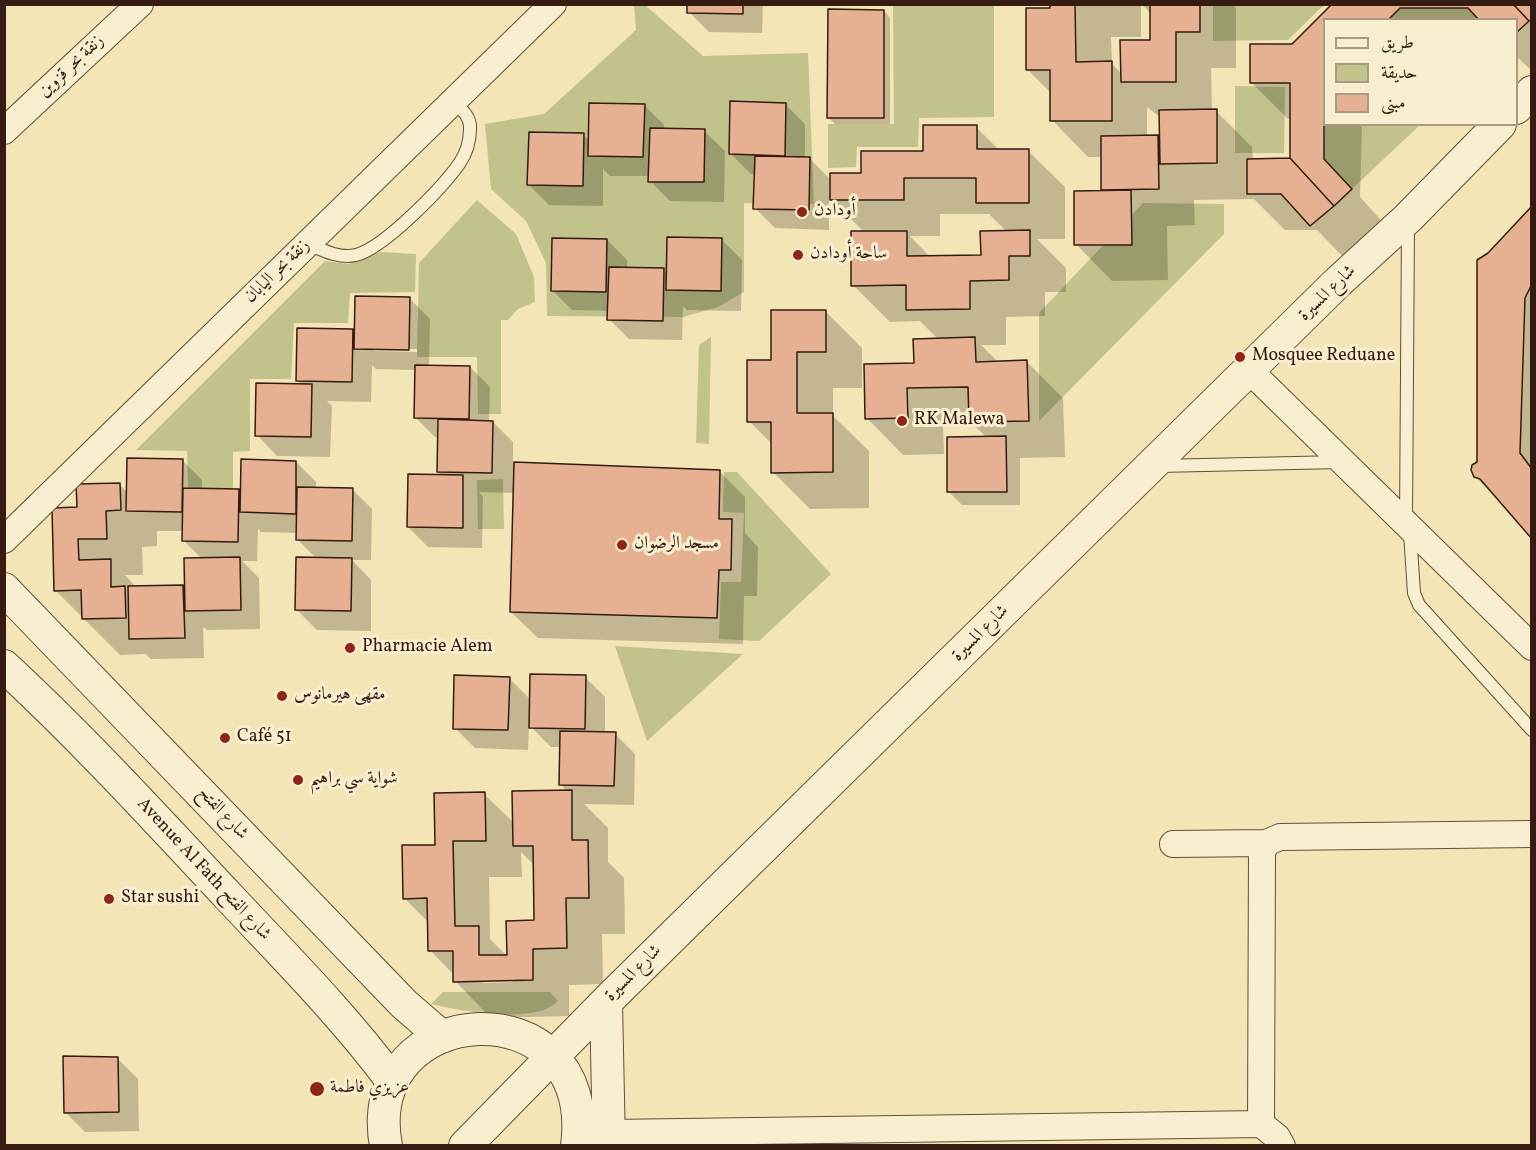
<!DOCTYPE html>
<html>
<head>
<meta charset="utf-8">
<style>
	body { margin:0 }
	#map { position:relative; width:1536px; height:1150px; overflow:hidden; background:#f4e5b6; font-family:Vollkorn,Amiri,serif }
	canvas { display:block }
	.frame { position:absolute; inset:0; border:6px solid #351b11; pointer-events:none }
	.legend { position:absolute; left:1323px; top:18px; width:195px; height:108px; box-sizing:border-box; background:#f8eed0; border:2px solid #aa9a84; margin:0; padding:8px 10px; list-style:none; font-size:18px; color:#351b11 }
	.legend li { display:flex; align-items:center; gap:12px; height:30px }
	.legend b { width:30px; border:2px solid #aa9a84 }
</style>
</head>
<body>
<div id="map">
<canvas width="1536" height="1150"></canvas>
<div class="frame"></div>
<ul class="legend">
<li><b style="height:8px;background:#f8eed0"></b>طريق</li>
<li><b style="height:16px;background:#c1c38a"></b>حديقة</li>
<li><b style="height:16px;background:#e6b092"></b>مبنى</li>
</ul>
</div>
<script>
const ctx = document.querySelector('canvas').getContext('2d');
ctx.lineJoin = 'round';
function fillPath(path, color) { ctx.fillStyle = color; ctx.fill(path, 'evenodd'); }
function trace(path, color, width, dash) { ctx.strokeStyle = color; ctx.lineWidth = width; ctx.lineCap = dash ? 'butt' : 'round'; ctx.setLineDash(dash || []); ctx.stroke(path); }
function label(font, color, halo, rows, align = 'center') {
  ctx.font = font + ' Vollkorn,Amiri,serif'; ctx.lineWidth = 6; ctx.setLineDash([]); ctx.textBaseline = 'middle'; ctx.strokeStyle = halo; ctx.fillStyle = color; for (const [text, x, y, turn = 0] of rows) {
    ctx.save(); ctx.translate(x, y); ctx.rotate((+turn || 0) * Math.PI / 180); ctx.textAlign = isNaN(turn) ? turn : align; if (halo) ctx.strokeText(text, 0, 0); ctx.fillText(text, 0, 0); ctx.restore();
  }
}
fillPath(new Path2D(`
	M634,5h11l58,51 105,-3 6,151 -70,-1v89l-26,15 -35,10 -136,-1 -1,-53 -20,-42 -35,-32 -6,-65 59,-10 92,-84z
	M893,5h101v112l-75,1 -1,29h-61l-1,20 -28,1v-44h66z
	M1213,5v-1l111,1 -36,35 -75,1z
	M1400,8h68l11,11 -91,1z
	M1235,86l50,1 -1,66h-49z
	M1325,125h95l-68,64 -28,-30z
	M477,200l39,34 18,43 1,25 -17,7 -10,11h-7v94h-23l-1,-57h-60l2,-94z
	M1143,203l81,1v30l-185,187v-108z
	M380,252l36,2 -1,38 -65,1 -2,30h-54l-3,56h-41v72l-17,1v37l-45,-1 -1,-37 -51,-1 189,-189 24,3z
	M711,337l-2,107 -13,-1 3,-98z
	M724,472h13l94,102 -72,67 -40,-2 2,-57h20l3,-69 -21,-1z
	M503,479l1,50h-26l-1,-49z
	M615,646l128,8 -96,87z
	M443,992h107l8,9c-22,24 -98,10 -127,3z`), '#c1c38a');
fillPath(new Path2D(`
	M689,4h74l-1,29 -53,-1 -20,-20z
	M1051,4h90v33h-30l1,27 10,10 29,-33v-27l-9,-10h90l4,4v60h-25l1,43h4l36,36 1,13h39v-41h-4l-37,-37 83,-78h198v67l-16,-15v-36h-192v104h38l-2,73 27,30 -39,35 -31,-32h-32l-31,-31 -60,1 1,25 -28,1 1,54 -56,1 -36,-37 27,-52 -1,-35h-14l-36,-37v-26l-25,-25zM1147,107l14,11v19h-14z
	M884,11l6,7v106h-55l-6,-6z
	M785,104l20,20v34h4l23,23 31,-7 61,-22 52,-25 24,24h28l37,36v52h-28l29,29v24h-21v24l-39,1v28h-25l18,18 28,-1 36,36 2,59 -45,1v47h-58l-13,-13 37,-55 -13,-13h-30l1,30 -41,1 -36,-37 71,-79 -18,-18 -30,1 -37,-37 12,-52 -36,-36v33l-54,-2 -20,-20 1,-34h-5l-20,-20zM940,214h49l18,18 -25,25 -51,1 -21,-22h30z
	M644,105l20,20v5l40,1 21,20 -1,51 -54,-1 -20,-20v-5h-40l-7,-7v37l-54,-1 -20,-20 54,-50 7,6z
	M1532,208v328l-57,-60 4,-13 10,-209z
	M607,240l20,20v8l36,1 4,4 55,-33 20,20 -1,51 -54,-1 -4,-4 -1,34 -53,-1 -20,-20v-8l-37,-1 -20,-20z
	M410,299l20,20 -1,47 41,1 20,20 -1,35h4l20,20v22l206,7 26,26v36l13,14 -1,49h-13l-1,48 -205,-6 -27,-26 3,-119 -35,-1 4,5 -1,51 -54,-1 -20,-20 34,-51 -4,-4 1,-34 -4,-1 -20,-20 1,-47 -40,-1 -4,-4 -1,37 -44,-1 5,5 -2,51 -53,-1 -20,-21 45,-50 -5,-5 55,-49 4,3zM374,348l43,1v3l-43,-1z
	M826,312l36,36v40h-29v28l36,35v57l-59,1 -37,-37v-27l-24,-24 24,-60z
	M182,460l20,20v10l36,1 4,4 54,-33 20,20v7h36l20,20 -1,51h-19l19,20v51l-54,-1 -20,-20 20,-51 -20,-20 1,-6 -37,-1 -3,-4 -1,33h-15l17,17 1,51 -53,1 -4,-3 1,31 -53,1 -5,-5 -26,1 -65,-65 23,-81 42,-24 8,8zM157,531h27l-1,9 19,19 -16,31 -3,-3 -46,1 -12,-13h18l-1,-28 15,-1z
	M585,677l20,20v37h10l20,20 -1,51 -50,-1 24,24v34l16,16 1,56h-23l1,50 -34,1v31l-78,2 -36,-37 -1,-6 -24,-25 -1,-27 -25,-25 33,-52 47,-52 30,29 54,-31 -8,-8 1,-37h-10l-22,-22 -1,25 -53,-2 -20,-20 54,-50 22,22zM521,852l13,13 1,57 -27,35 -18,-18 -1,-62h33zM512,979l1,3 -30,1 -3,-3z
	M118,1059l20,20 1,52 -54,1 -20,-20z`), '#0003');
const building = new Path2D(`
	M687,4h56v10l-56,-1z
	M1050,4h25l1,58 36,-1v60h-62v-51h-24v-62h24z
	M1150,4h50v28h-24v50h-55l-1,-42h30z
	M1332,4h181l16,17 -13,12v-13h-37l-11,-12h-68l-12,12h-64v139l28,30 -18,17 -44,-48v-75h-40v-39h42z
	M1513,4h19v15l-3,2z
	M828,9l56,1v108h-57z
	M730,101l56,2 -1,53 -56,-2z
	M589,103l56,1 -2,53 -55,-1z
	M1217,109v54l-57,1 -1,-54z
	M923,125h54v24h52v54h-53v-25h-72v22h-74v-27h31v-22h62z
	M650,128l55,1 -1,53h-56z
	M529,132l55,1 -1,53 -56,-1z
	M1158,135l1,54 -58,1v-54z
	M755,156l55,1 -1,53 -56,-1z
	M1290,158l44,48 -24,20 -29,-32h-34v-35z
	M1131,190l1,55h-58v-54z
	M1532,206v78l-7,14 -5,155 12,16v70l-52,-60 -6,-2 -3,-7 1,-5 5,-3v-202l11,-7z
	M1030,230v26h-21v24l-39,1v28l-64,1v-25l-55,1v-55h56v25l74,-1 -1,-24z
	M667,237l55,1 -1,53 -55,-1z
	M552,238l55,1 -1,53 -55,-1z
	M609,267l55,1 -1,53 -56,-1z
	M355,296l55,1 -1,53 -55,-1z
	M771,310h55v42h-29v61h36v59l-62,1v-51h-24v-62h24z
	M297,328l56,1 -1,53 -56,-1z
	M975,337l1,25 51,-2 2,61 -60,1 -1,-35 -61,1 1,30 -43,1 -1,-55 50,-1 -1,-24z
	M415,365l55,1 -1,53 -55,-1z
	M256,383l56,1 -1,53 -56,-1z
	M438,419l55,2 -1,52 -55,-1z
	M1006,436l1,56h-60v-55z
	M127,458l56,1 -1,53 -56,-1z
	M241,459l55,2v53l-56,-2z
	M514,462l206,8 -1,49h13l-1,51h-12l-2,48 -207,-6z
	M408,474l55,1v53l-56,-1z
	M120,483l1,27 -15,1 1,28h-29l1,21 32,-1v28l14,-1 1,32 -44,1 -1,-29 -27,1 -2,-83 25,-1 -1,-23z
	M297,487l56,1 -1,53 -56,-1z
	M183,488l56,1 -1,53 -56,-1z
	M240,557l1,53 -56,1 -1,-53z
	M296,557l56,1 -1,53 -56,-1z
	M183,585l2,53 -56,1 -1,-53z
	M530,674l56,1 -1,54 -56,-1z
	M454,675l56,2 -2,53 -55,-1z
	M560,731l56,1 -2,54 -55,-1z
	M572,790v50h16l1,58h-23l1,50 -34,1v31l-80,2v-31h-25l-1,-53 -24,1 -1,-54h33l-1,-52 51,-1 1,49h-33l2,85h24v29h28l-1,-34 28,-1 -1,-74h-20l-1,-55z
	M63,1056l55,1 1,55 -55,1z`);
fillPath(building, '#e6b092');
trace(building, '#351b11', 1.5);
const service = new Path2D(`
	M308,244c14,6 32,15 48,11 28,-7 86,-67 103,-91 7,-10 11,-23 11,-35 1,-12 -8,-19 -16,-27
	M1158,466l183,-4
	M1406,521l2,-297
	M1410,533l4,60 5,12 113,125`);
const minor = new Path2D(`
	M4,131l136,-127
	M1250,371l282,276
	M4,540l549,-536
	M1173,844l93,-1
	M1261,1124l1,-271 4,-10 14,-6 252,-3
	M609,1133l652,-9 16,13 5,9`);
const tertiary = new Path2D(`
	M1516,108l16,-16
	M4,589l400,415 37,32
	M4,666c79,73 152,153 226,232 56,60 114,118 163,184
	M606,1002l3,144
	M386,1146c-28,-149 212,-163 191,0
	M465,1146l147,-150 726,-714 70,-64 92,-94`);
trace(service, '#654e3a', 14);
trace(minor, '#654e3a', 28);
trace(tertiary, '#654e3a', 34);
trace(service, '#f8eed0', 12);
trace(minor, '#f8eed0', 26);
trace(tertiary, '#f8eed0', 32);
for (const [x, y, r, color] of [
	[802,212,6,"#8f2418"],
	[798,255,6,"#8f2418"],
	[1240,357,6,"#8f2418"],
	[902,421,6,"#8f2418"],
	[622,545,6,"#8f2418"],
	[350,648,6,"#8f2418"],
	[282,696,6,"#8f2418"],
	[225,738,6,"#8f2418"],
	[298,780,6,"#8f2418"],
	[109,899,6,"#8f2418"],
	[317,1089,8,"#8f2418"]
]) { const dot = new Path2D(); dot.arc(x, y, r, 0, 2 * Math.PI); ctx.fillStyle = color; ctx.fill(dot); trace(dot, '#f8eed0', 2); }
label('18px', '#351b11', '#f8eed0', [
	["زنقة بحر قزوين",72,67,-43],
	["زنقة بحر اليابان",278,272,-44],
	["شارع المسيرة",1328,294,-44],
	["شارع المسيرة",981,634,-45],
	["شارع الفتح",222,814,47],
	["Avenue Al Fath شارع الفتح",203,870,47],
	["شارع المسيرة",634,974,-45]
]);
label('18px', '#351b11', '#f8eed0', [
	["أودادن",814,212],
	["ساحة أودادن",810,255],
	["Mosquee Reduane",1252,357],
	["RK Malewa",914,421],
	["مسجد الرضوان",634,545],
	["Pharmacie Alem",362,648],
	["مقهى هيرمانوس",294,696],
	["Café 51",237,738],
	["شواية سي براهيم",310,780],
	["Star sushi",121,899],
	["عزيزي فاطمة",330,1089]
], 'left');
</script>
</body>
</html>
